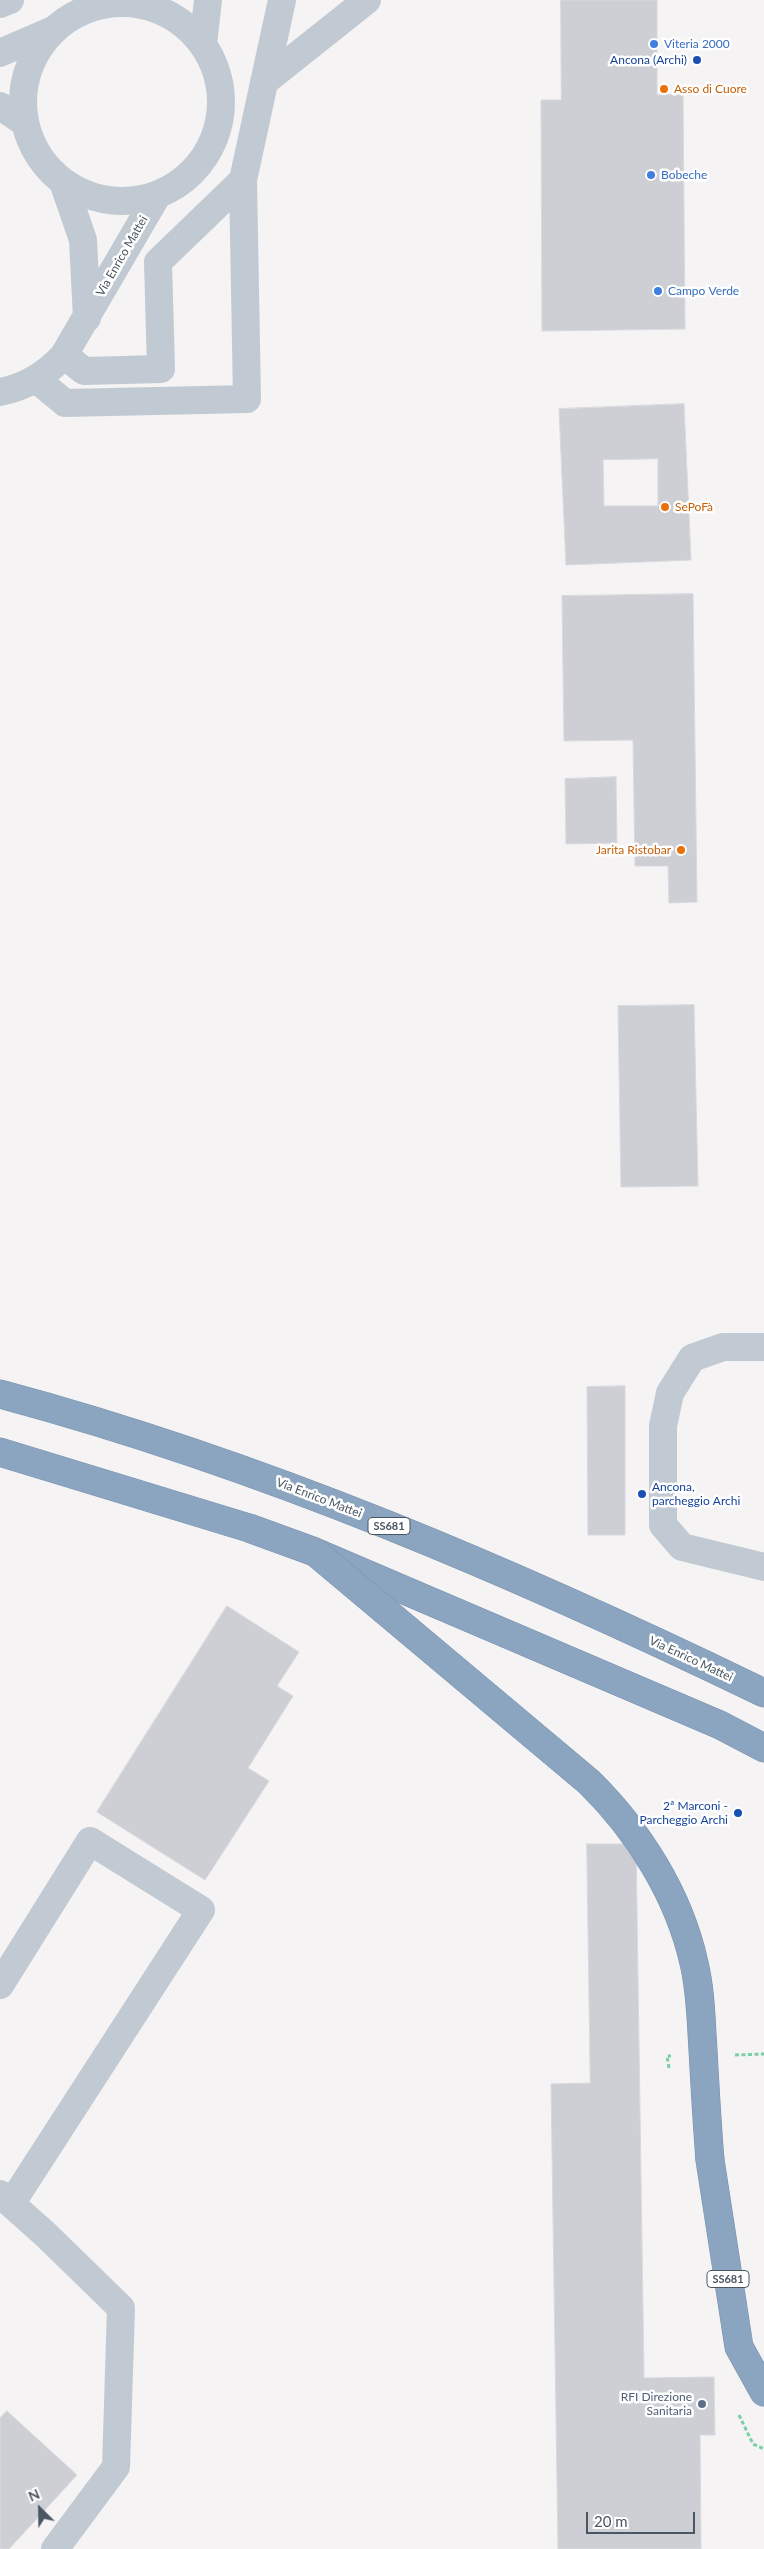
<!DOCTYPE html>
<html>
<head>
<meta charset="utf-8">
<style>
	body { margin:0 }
	#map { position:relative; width:764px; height:2549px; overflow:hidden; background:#f5f3f3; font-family:Lato,sans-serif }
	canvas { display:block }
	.north { position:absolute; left:15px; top:2484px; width:50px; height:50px; -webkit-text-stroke:4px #fff; paint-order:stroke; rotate:337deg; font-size:14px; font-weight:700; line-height:20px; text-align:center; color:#4a5661 }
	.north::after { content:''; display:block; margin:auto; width:18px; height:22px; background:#4a5661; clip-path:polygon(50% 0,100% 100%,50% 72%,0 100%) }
	.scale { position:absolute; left:586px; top:2512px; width:109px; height:22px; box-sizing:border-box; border:2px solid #4a5661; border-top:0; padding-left:6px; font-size:15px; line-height:18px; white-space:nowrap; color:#4a5661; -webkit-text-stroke:4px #fff; paint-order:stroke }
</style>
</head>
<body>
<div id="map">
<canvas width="764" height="2549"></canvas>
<div class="north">N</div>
<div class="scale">20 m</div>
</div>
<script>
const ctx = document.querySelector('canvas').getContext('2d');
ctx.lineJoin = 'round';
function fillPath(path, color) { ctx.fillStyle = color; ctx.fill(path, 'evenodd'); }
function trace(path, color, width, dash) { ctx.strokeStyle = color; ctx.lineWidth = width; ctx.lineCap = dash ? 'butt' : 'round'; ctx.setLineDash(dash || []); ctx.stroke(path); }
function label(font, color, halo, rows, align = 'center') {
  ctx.font = font + ' Lato,sans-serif'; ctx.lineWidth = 5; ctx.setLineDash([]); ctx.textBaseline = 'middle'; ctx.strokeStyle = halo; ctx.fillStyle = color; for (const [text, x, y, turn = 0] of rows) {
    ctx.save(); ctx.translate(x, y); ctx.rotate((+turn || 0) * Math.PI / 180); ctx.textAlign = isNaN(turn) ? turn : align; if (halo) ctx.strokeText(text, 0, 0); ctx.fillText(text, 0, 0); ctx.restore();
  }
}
const building = new Path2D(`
	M561,0h96v95l26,-1 2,235 -143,2 -1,-231h20z
	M684,404l7,156 -125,5 -7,-156zM658,459v47h-54l-1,-46z
	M693,594l4,308 -28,1 -1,-37h-33l-2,-126 -69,1 -2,-145z
	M616,777l1,66 -51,1 -1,-65z
	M694,1005l4,181 -77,1 -3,-181z
	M625,1386v149h-37l-1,-148z
	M227,1606l72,46 -22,34 16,10 -45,72 21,13 -64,99 -108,-68z
	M587,1844h49l8,534 70,-1 1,58h-15l1,114h-143l-7,-465 39,-1z
	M7,2411l70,64 -68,74h-9v-131z`);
fillPath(building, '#cdcfd5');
trace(building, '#d7d9de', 1);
const highway = new Path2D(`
	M0,1394c265,71 518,180 764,299
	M0,1452l249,76 66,24 405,173 44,23
	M710,2160l29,187 25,45`);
trace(highway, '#7690ad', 29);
trace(new Path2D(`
	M735,2055l29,-1
	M669,2068l-2,-12h4
	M739,2415l14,29 11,5`), '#7ad0a6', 3, [4, 2.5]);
trace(new Path2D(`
	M23 102a99 99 0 1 1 198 0a99 99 0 1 1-198 0Z
	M0,4l10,-4
	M203,44l5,-44
	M0,53l53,-23
	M264,82l103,-82
	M0,106l24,16
	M243,180l39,-180
	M63,182l20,58 4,78
	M36,379l29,24 182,-4 -4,-219 -85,82 3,107 -77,2 -20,-16
	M0,392c26,-5 47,-18 64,-37l94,-161
	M764,1347h-41l-31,11 -22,35 -7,33v99l19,22 82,20
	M0,1985l90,-144 111,69 -190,294
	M0,2194l45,40 76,74 -5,159 -61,82`), '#c1cad2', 28);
trace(highway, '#8ba5c1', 28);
const highwayBridge = new Path2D(`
	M315,1552l274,230c49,48 90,113 105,181 7,29 7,58 9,87 2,37 4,73 7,110`);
trace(highwayBridge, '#7690ad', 29, []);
trace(highwayBridge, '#8ba5c1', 28);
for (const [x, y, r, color] of [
	[654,44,5,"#3f7fe0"],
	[697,60,5,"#1a4fb4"],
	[664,89,5,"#e8710a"],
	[651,175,5,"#3f7fe0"],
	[658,291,5,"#3f7fe0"],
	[665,507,5,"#e8710a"],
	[681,850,5,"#e8710a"],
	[642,1494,5,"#1a4fb4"],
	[738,1813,5,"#1a4fb4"],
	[702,2404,5,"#5c6f8a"]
]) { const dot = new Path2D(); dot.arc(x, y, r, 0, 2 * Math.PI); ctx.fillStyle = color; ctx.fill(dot); trace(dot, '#fff', 2); }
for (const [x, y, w] of [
	[389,1526,42],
	[728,2279,42]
]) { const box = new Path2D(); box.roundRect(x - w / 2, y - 8.5, w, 17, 4); ctx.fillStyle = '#fff'; ctx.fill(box); trace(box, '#4a5661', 1); }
label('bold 11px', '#4a5661', null, [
	["SS681",389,1526],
	["SS681",728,2279]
]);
label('12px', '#366cbe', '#fff', [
	["Viteria 2000",664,44],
	["Bobeche",661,175],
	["Campo Verde",668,291]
], 'left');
label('12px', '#164399', '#fff', [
	["Ancona (Archi)",687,60],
	["Ancona,",652,1487,"left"],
	["parcheggio Archi",652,1501,"left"],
	["2ª Marconi -",728,1806],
	["Parcheggio Archi",728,1820]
], 'right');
label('12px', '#c56008', '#fff', [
	["Asso di Cuore",674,89],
	["SePoFà",675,507],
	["Jarita Ristobar",671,850,"right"]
], 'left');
label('12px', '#4a5661', '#fff', [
	["Via Enrico Mattei",122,256,-60],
	["Via Enrico Mattei",319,1498,21],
	["Via Enrico Mattei",691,1659,25]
]);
label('12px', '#4e5e75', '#fff', [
	["RFI Direzione",692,2397],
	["Sanitaria",692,2411]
], 'right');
</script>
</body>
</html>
